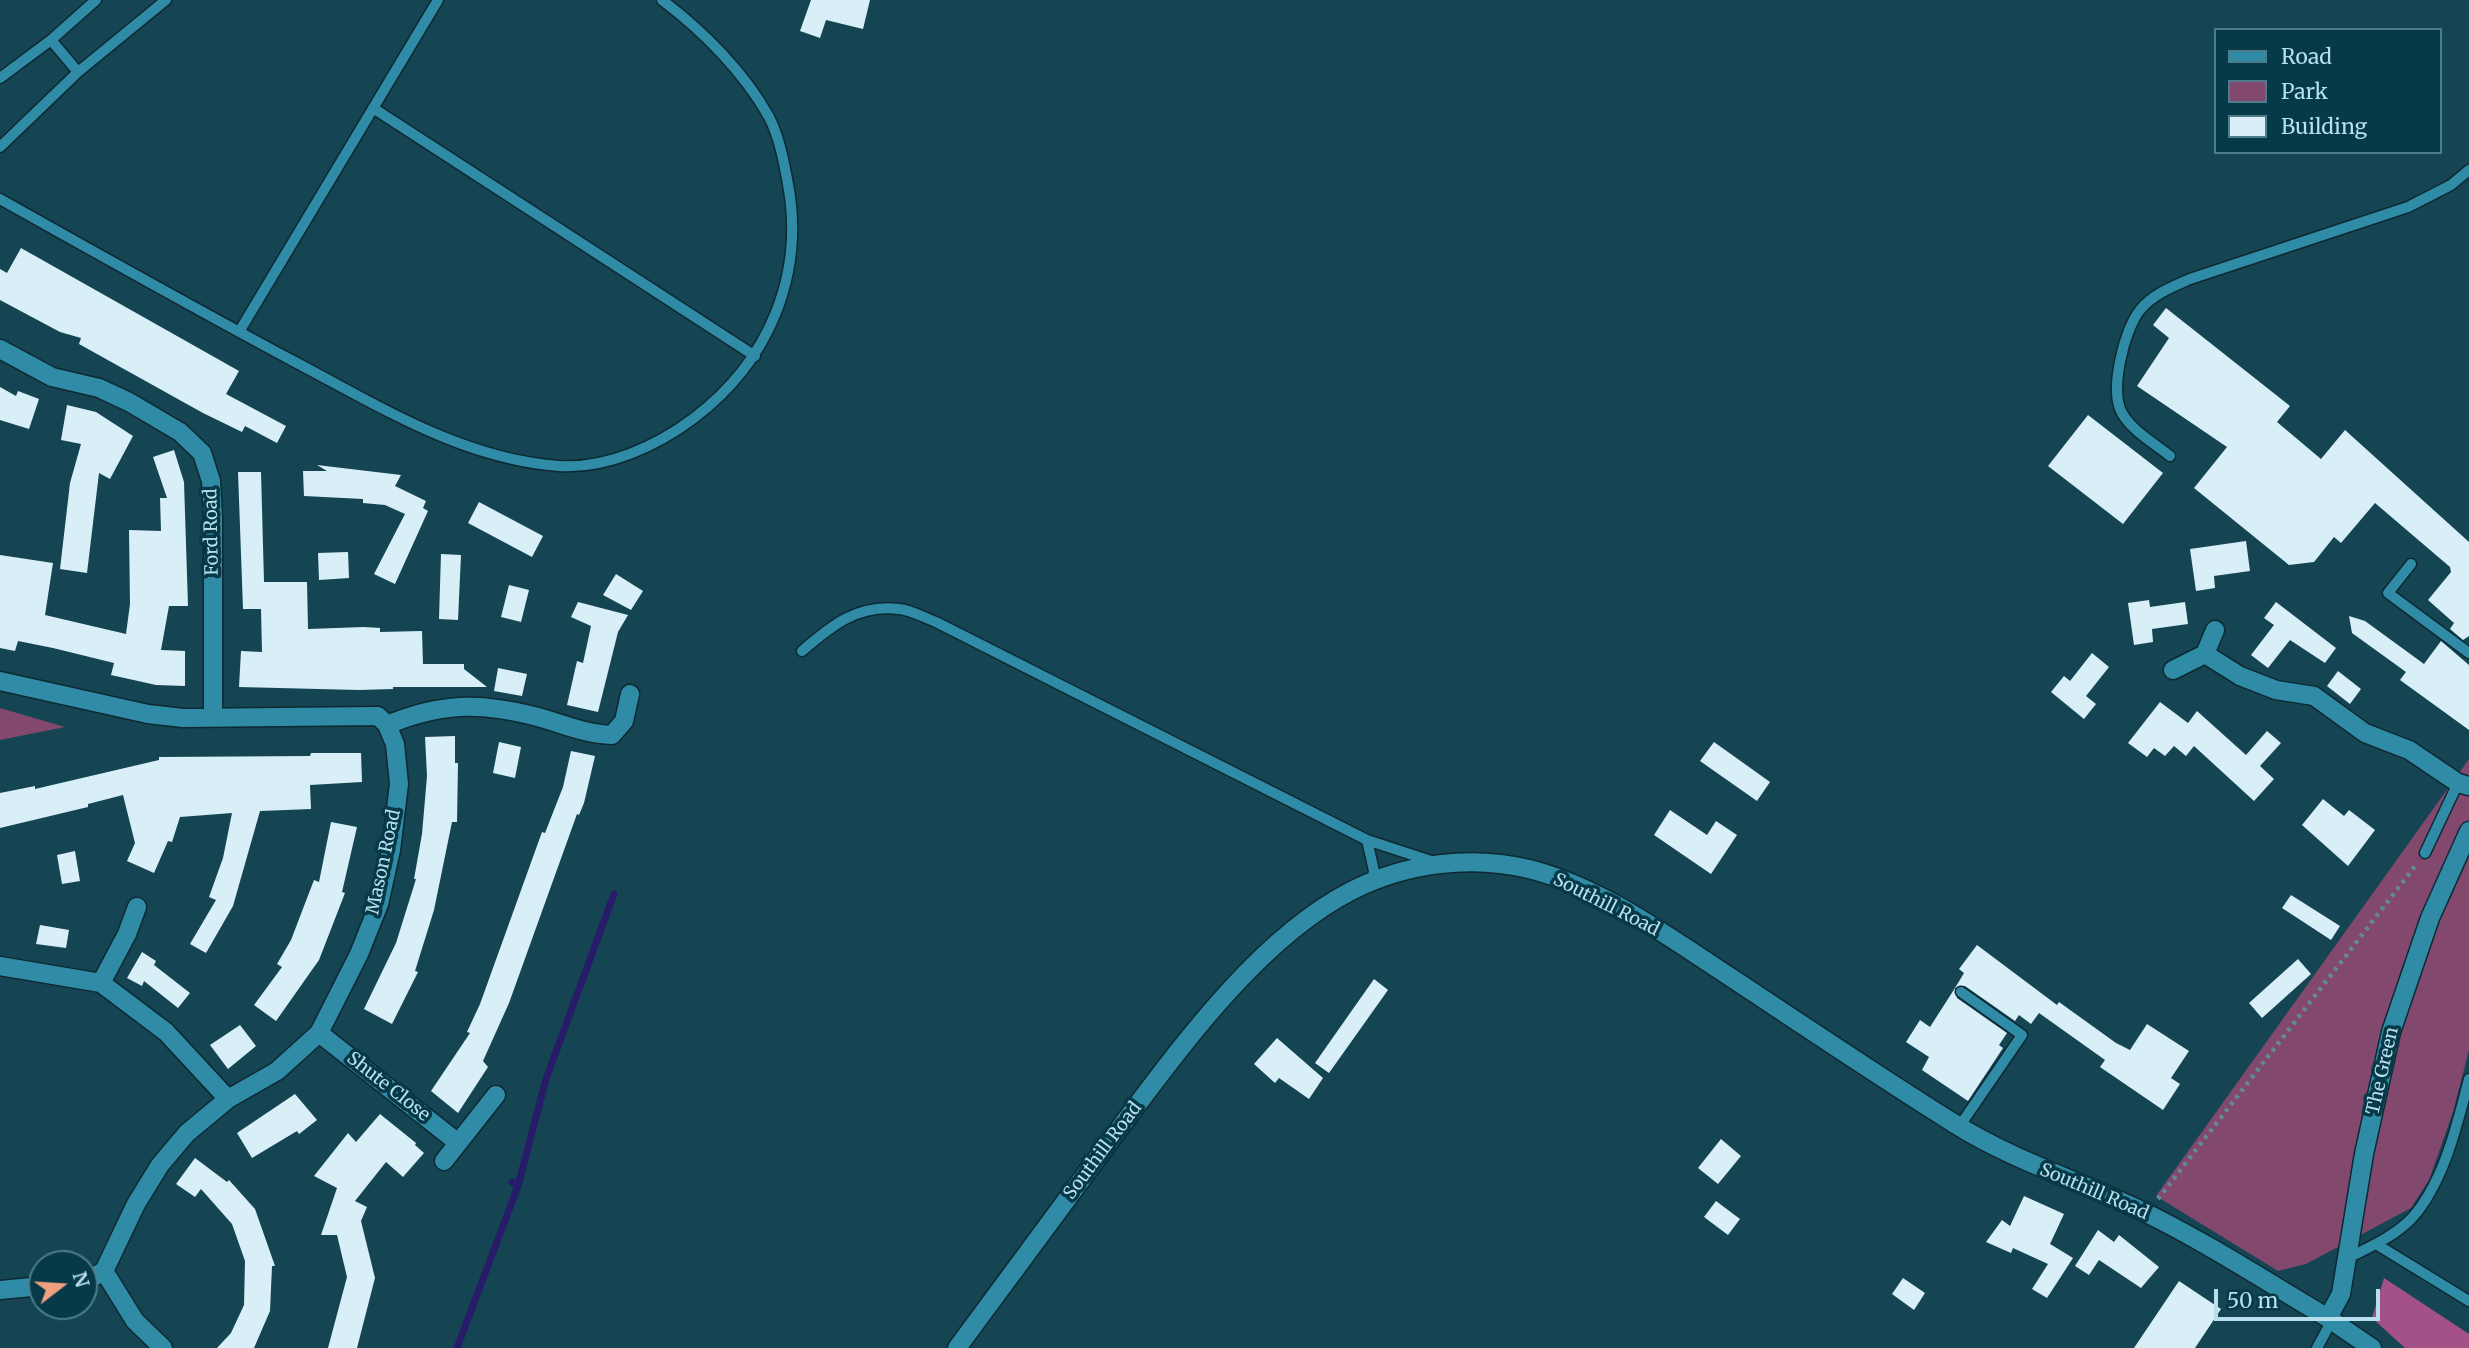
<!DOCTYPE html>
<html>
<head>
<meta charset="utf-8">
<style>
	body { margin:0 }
	#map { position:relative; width:2469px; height:1348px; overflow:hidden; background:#154553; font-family:Merriweather,serif }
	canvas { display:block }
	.legend { position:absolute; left:2214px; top:28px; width:228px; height:126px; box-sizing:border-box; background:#073a48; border:2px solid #4d7c8a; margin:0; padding:9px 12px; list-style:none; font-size:21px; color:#b7dfee }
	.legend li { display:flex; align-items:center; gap:14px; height:35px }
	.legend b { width:35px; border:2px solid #4d7c8a }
	.north { position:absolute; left:28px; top:1250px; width:70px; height:70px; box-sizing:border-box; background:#073a48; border:2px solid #4d7c8a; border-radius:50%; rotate:73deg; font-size:19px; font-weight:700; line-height:28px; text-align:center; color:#b7dfee }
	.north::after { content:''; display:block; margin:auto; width:24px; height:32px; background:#f2a080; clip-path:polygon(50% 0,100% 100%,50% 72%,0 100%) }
	.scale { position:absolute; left:2214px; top:1289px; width:166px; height:32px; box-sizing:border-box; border:4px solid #b7dfee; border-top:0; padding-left:9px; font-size:21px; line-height:24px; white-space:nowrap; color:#b7dfee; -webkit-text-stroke:5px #073a48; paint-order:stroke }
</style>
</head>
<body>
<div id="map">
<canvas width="2469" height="1348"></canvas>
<ul class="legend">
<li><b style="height:9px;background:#308ba6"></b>Road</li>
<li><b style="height:19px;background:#83486e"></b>Park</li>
<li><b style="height:19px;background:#d9eff7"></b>Building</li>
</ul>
<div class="north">N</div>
<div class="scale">50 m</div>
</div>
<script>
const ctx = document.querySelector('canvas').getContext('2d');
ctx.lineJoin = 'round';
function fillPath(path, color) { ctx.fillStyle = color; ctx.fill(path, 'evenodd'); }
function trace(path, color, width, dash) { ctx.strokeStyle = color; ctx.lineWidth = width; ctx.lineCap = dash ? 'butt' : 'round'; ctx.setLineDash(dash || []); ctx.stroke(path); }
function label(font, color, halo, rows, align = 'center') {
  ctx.font = font + ' Merriweather,serif'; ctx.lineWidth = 7; ctx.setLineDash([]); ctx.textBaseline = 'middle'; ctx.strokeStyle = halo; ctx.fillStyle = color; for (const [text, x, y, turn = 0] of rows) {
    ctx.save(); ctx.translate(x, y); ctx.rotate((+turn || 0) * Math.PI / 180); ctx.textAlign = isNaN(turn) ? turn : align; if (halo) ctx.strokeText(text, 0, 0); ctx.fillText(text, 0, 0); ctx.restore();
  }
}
fillPath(new Path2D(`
	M0,708l65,19 -65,13z
	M2469,759v291l-16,62 -24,68 -18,28 -105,56 -28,7 -122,-75z`), '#83486e');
fillPath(new Path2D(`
	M2384,1278l85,56v14h-64l-33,-30z`), '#a35187');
trace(new Path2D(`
	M512,1182l6,4 28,-107 68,-185
	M457,1348l61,-162`), '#271c69', 7);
fillPath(new Path2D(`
	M811,0h59l-7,29 -37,-9 -6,18 -20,-7z
	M21,248l218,123 -13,23 60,32 -9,17 -32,-17 -3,6 -39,-19 -124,-69 2,-6 -21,-6 -60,-32v-31l7,4z
	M2166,308l124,98 -13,16 44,37 24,-29 124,112v94l-6,4 -13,-11 4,-6 -26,-23 23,-28 -1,-5 -75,-64 -34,40 -7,-6 -20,25 -25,3 -95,-77 33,-41 -90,-61 32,-48 -16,-13z
	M0,387l16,9 2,-5 21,8 -10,30 -29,-9z
	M67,405l29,7 37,24 -23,43 -11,-6 -12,100 -27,-4 10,-86 11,-39 -20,-4z
	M2088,415l75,58 -40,51 -75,-58z
	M174,450l10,32 4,124h-19l-8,44 24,1v35l-29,-1 -45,-10 3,-12 -61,-15 -35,-7 -3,10 -15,-3v-93l53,8 -8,52 81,19 4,-30 -1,-74 32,1 -1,-33h7l-14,-41z
	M317,465l84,10 -6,11 31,15 -3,7 5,3 -33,73 -21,-10 31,-60 -20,-9 -22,-2v-4l-59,-3 -1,-25h24z
	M238,472h23l3,110h43l1,47 56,-2 16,1v4l42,-1 1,33h41v5l23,18h-94v2l-34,1 -120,-3 2,-36 21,1 -1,-43h-18z
	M479,502l64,34 -11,21 -64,-34z
	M2246,541l4,30 -36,5 1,12 -19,3 -6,-42z
	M348,552l1,26 -30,2 -1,-27z
	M441,554l20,1 -3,65 -19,-1z
	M616,574l27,17 -12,19 -28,-15z
	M509,585l20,5 -8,32 -20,-5z
	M2149,600l1,7 35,-5 3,22 -36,5 1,13 -19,3 -6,-42z
	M578,602l50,13 -10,17 -20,80 -31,-7 10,-44 6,2 8,-37 -20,-9z
	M2276,602l60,46 -11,15 -35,-23 -22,28 -17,-13 23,-30 -10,-7z
	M2349,616l16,5 59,43 17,-23 28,24v65l-69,-50 6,-8 -54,-39z
	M2092,653l17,14 -23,29 10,8 -12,15 -33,-27 13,-16 6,5z
	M498,668l29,6 -5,22 -28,-5z
	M2338,671l23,18 -11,15 -23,-18z
	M2160,702l28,21 9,-12 49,44 21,-24 14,12 -21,23 14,13 -20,22 -60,-55 -8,10 -12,-10 -9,10 -11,-8 -7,9 -19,-14z
	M455,736v27h3l-1,59h-5l-18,88 -19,61 3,1 -26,52 -28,-15 32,-66 20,-64h-2l8,-45 5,-58 -2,-39z
	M499,742l22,5 -6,31 -22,-5z
	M1714,742l56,40 -13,19 -57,-40z
	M571,751l24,5 -11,47 -5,12 -2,-1 -68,189 -26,58 5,6 -30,46 -27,-22 39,-58 -3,-1 13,-28 62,-172 3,1 18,-46z
	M311,753h50l1,29 -52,3 1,24 -51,2 -27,95 -27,47 -16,-9 26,-44 -7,-3 14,-39 9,-45 -52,4 -8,25 -4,-1 -14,32 -27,-12 8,-18 -12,-48 -35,9v3l-88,21v-35l35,-7v3l124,-29v-3l151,-1z
	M2323,799l21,17 5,-6 26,20 -27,36 -46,-41z
	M1670,810l37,25 9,-14 21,14 -26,39 -57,-39z
	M331,822l26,5 -15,65 3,1 -26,67 -43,61 -22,-16 28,-38 -5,-3 14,-24 23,-60 5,2z
	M75,851l5,30 -18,3 -5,-29z
	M2291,895l49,31 -9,14 -49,-32z
	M40,925l29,5 -3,18 -30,-4z
	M1977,945l80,60 2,-3 57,41 14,7 17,-26 42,27 -18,27 9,6 -17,26 -63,-43 5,-7 -66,-47 -8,11 -12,-9 -4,6 -50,-35 -10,2 9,-15 -5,-4z
	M142,952l14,9 -2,4 36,28 -12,15 -34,-27 -2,5 -15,-8z
	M2298,959l13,15 -49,44 -13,-15z
	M1374,979l14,11 -59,83 -14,-10z
	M1955,988l2,10 50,35 -8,12 4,3 -35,53 -46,-31 7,-13 -23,-15 14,-22 10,7z
	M240,1025l16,21 -28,23 -18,-24z
	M1277,1038l46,40 -14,21 -30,-21 -4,5 -21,-19z
	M295,1094l22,26 -18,14 -2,-3 -45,27 -15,-25z
	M380,1114l36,29 -1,2 9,8 -21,24 -17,-15 -31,39 12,6 -6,14 14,57 -18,70h-29l19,-71 -10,-42h-16l16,-47 -23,-12 34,-43 8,9z
	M1721,1139l20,17 -23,28 -20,-16z
	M195,1158l32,24 2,-2 26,29 20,57h-3l-2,45 -16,37h-37l14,-15 13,-28 1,-44 -13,-37 -31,-35 -6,8 -19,-13z
	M2024,1196l40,18 -14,30 23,14 -26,40 -15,-9 16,-25 -35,-16 -2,5 -25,-11 16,-22 8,6z
	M1716,1201l24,18 -12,16 -24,-18z
	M2098,1230l16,12 5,-7 40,32 -18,21 -42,-28 -10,15 -14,-9z
	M1903,1278l22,15 -11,17 -22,-16z
	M2179,1281l42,28 -26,39h-61z`), '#d9eff7');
const lane = new Path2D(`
	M51,40l27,32
	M0,78l51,-38 45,-40
	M373,108l382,248
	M0,147l78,-75 88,-72
	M0,199c98,55 196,110 295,163 84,44 167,97 264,104 48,3 98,-20 135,-48 74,-56 111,-142 94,-234 -4,-22 -9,-48 -19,-67 -25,-45 -66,-86 -107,-117
	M239,332l199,-332
	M2170,456c-15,-12 -38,-25 -48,-43 -13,-22 2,-83 18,-103 13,-16 32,-23 50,-31l218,-72 43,-22 18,-15
	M2411,564l-23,29 81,60
	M802,651c29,-25 55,-47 97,-42 12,1 26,9 37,13l431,218 67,22
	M1367,840l7,31 -2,11
	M2425,853l33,-70
	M1959,1127l63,-92 -61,-43
	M2376,1244l93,57
	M2348,1258c22,-11 47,-22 64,-40 32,-36 45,-93 57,-139
	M2317,1348l15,-28`);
const street = new Path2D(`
	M0,349l52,28 47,11 30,14 51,30 22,21 9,28 2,36v200
	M2215,630l-10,24 35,22 36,14 38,6 51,37 44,17 49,33 11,3
	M2173,670l32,-16
	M0,681l148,33 35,4 195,-2 9,9 8,19 4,40 -8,66 -12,54 -20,50 -40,79 -42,38 -49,28 -41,34 -27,32 -24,39 -32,67 -20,11
	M387,725c53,-22 92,-23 147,-9 27,7 50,18 78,19l12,-14 6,-27
	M0,966l101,17 65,49 62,67
	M101,983l26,-49 10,-27
	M319,1033l138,109
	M444,1161l52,-66
	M104,1271l31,50 28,27
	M0,1290l42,-4
	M957,1348c51,-69 102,-138 153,-207 65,-86 146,-202 243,-251 54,-27 118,-35 176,-21 68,17 131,62 189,100 79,52 157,105 237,155 59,37 125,57 187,87 64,31 125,71 186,107`);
const secondary = new Path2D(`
	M2372,1348l-44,-30 13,-24 23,-140 27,-122 39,-114 39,-87`);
trace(lane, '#0d2932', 13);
trace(street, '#0d2932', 21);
trace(secondary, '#0d2932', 21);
trace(new Path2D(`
	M2158,1199l258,-334`), '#5f8b9a', 4.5, [3.5, 5]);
trace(lane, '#308ba6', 10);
trace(street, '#308ba6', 18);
trace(secondary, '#308ba6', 18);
label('18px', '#b7dfee', '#073a48', [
	["Ford Road",212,532,-91],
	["Mason Road",384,862,-78],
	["Southill Road",1606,905,27],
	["The Green",2383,1071,-77],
	["Shute Close",388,1087,38],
	["Southill Road",1103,1151,-53],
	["Southill Road",2094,1192,23]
]);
</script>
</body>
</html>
